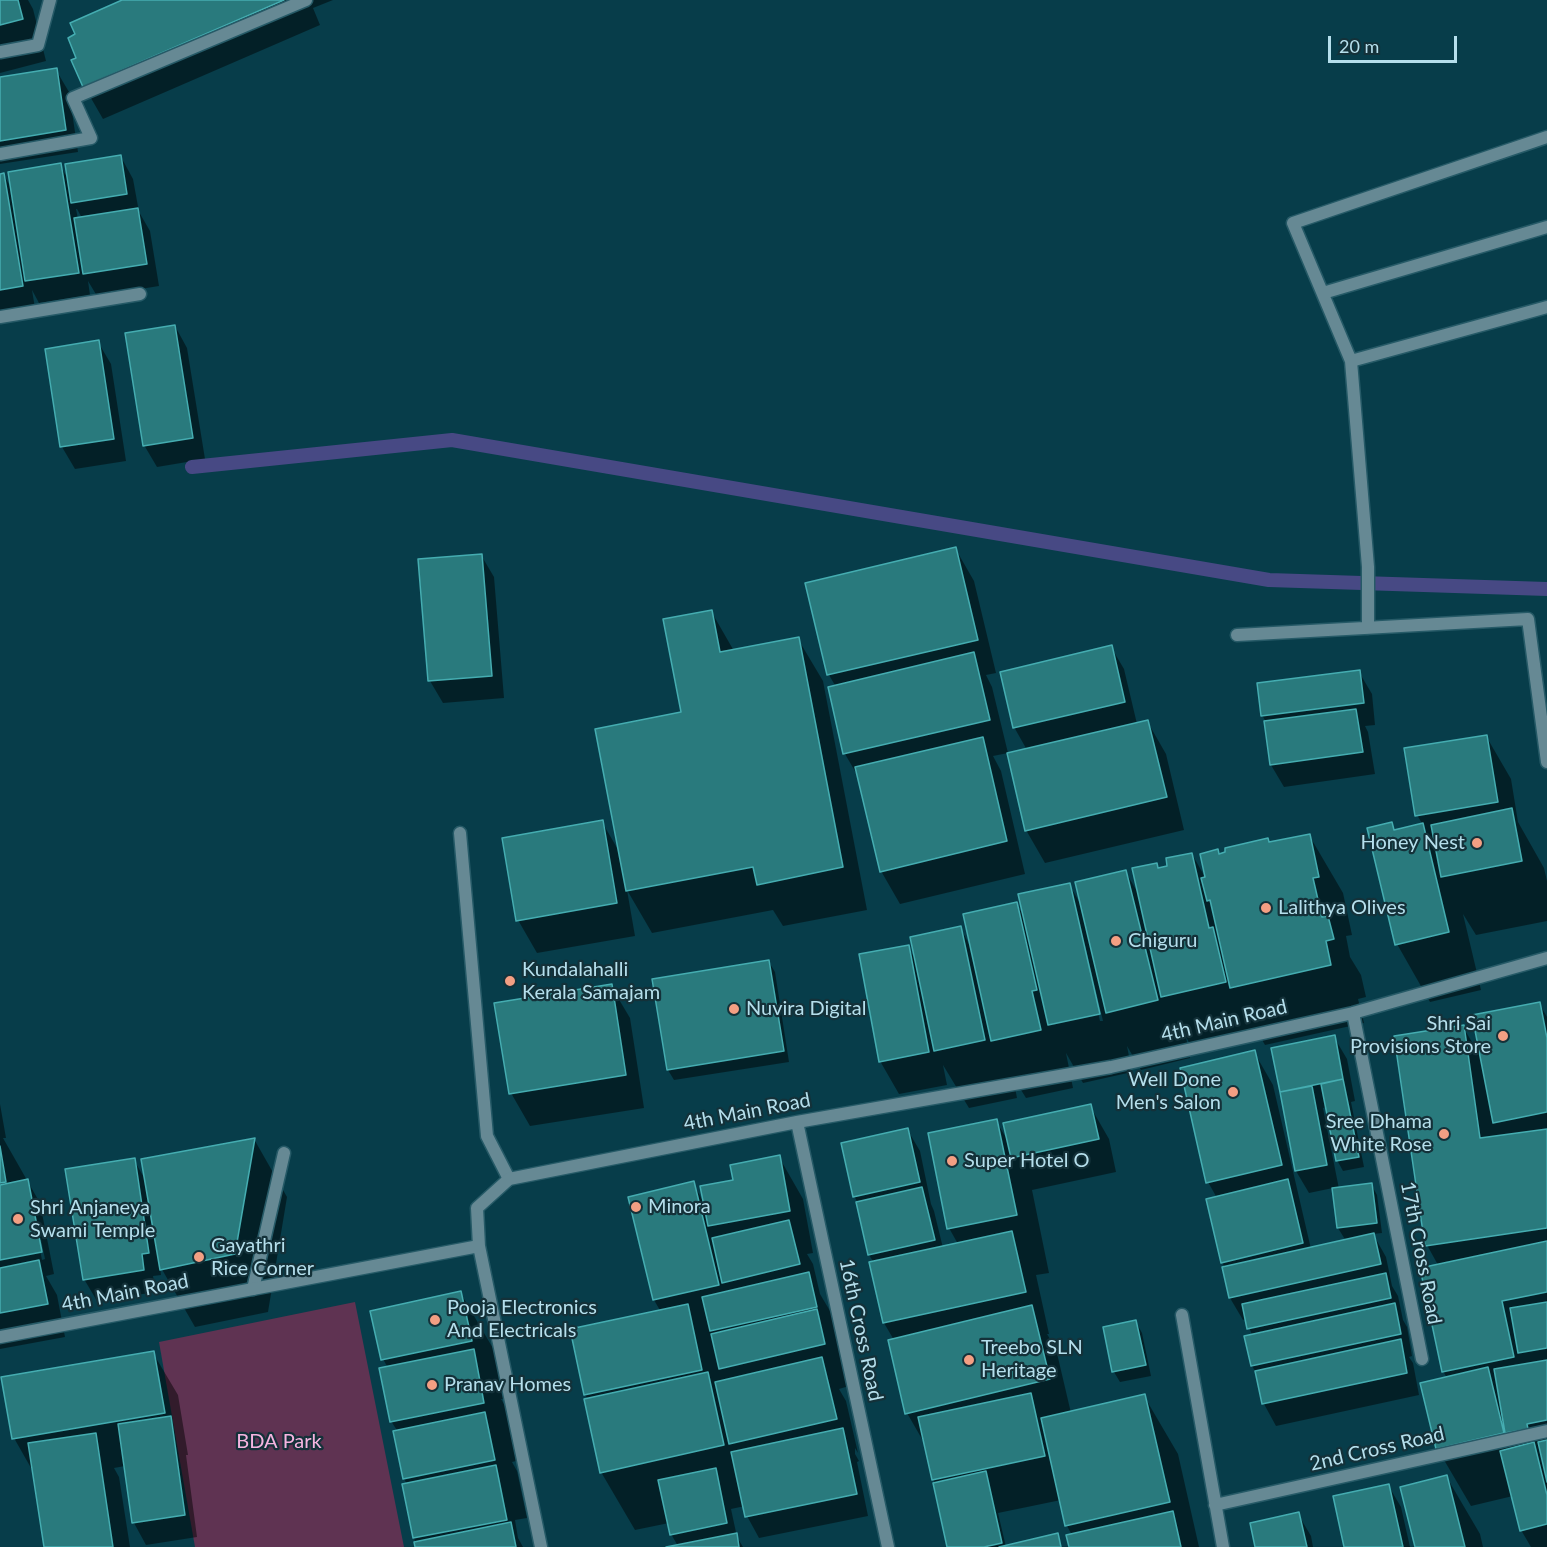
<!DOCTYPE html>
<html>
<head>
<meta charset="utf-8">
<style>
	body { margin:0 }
	#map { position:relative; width:1547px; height:1547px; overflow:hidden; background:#073d4a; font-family:Lato,sans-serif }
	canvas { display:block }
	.scale { position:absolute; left:1328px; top:36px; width:129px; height:27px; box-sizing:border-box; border:3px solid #b5dfec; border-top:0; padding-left:8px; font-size:18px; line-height:21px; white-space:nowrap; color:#b5dfec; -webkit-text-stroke:4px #143139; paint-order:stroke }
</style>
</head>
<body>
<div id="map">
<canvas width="1547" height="1547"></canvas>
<div class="scale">20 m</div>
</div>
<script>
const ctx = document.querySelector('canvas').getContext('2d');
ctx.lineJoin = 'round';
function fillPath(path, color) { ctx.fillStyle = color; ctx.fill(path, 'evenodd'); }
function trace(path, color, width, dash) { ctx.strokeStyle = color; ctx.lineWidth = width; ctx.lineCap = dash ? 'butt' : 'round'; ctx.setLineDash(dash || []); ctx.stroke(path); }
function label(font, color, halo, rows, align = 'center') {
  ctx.font = font + ' Lato,sans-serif'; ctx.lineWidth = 4.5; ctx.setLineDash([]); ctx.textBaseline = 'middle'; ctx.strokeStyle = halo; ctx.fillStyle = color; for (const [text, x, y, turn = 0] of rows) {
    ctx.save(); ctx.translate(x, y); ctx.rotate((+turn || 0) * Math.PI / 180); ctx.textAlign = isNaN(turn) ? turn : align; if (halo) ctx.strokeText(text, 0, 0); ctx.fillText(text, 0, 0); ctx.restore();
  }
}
fillPath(new Path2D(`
	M355,1302l49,245h-209l-36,-205z`), '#5f3352');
fillPath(new Path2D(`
	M0,0h28l5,9 13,52 -46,12z
	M126,0h207l-20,8 7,17 -217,94 -19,-33 -6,-28z
	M56,70l13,22 9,60 -78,12v-85z
	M121,157l12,22 6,33 11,19 9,55 -62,10 -9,-15 2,14 -51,8 -7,-13 3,18 -35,6v-138l4,-1 8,15 48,-25 9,16zM76,209h1l5,9 -4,1z
	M175,326l12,22 18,111 -48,8 -13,-22z
	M98,342l13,22 15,97 -51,8 -13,-22 -16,-97z
	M955,548l19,33 22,92 -10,2 6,12 16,66 -15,3 8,15 24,103 -125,30 -19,-33 -22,-93 -14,-24 -16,-66 7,-1 -7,-12 -22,-91z
	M481,555l13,22 10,121 -61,5 -13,-22 -10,-121z
	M711,611l23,40 64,-12 25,42 44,229 -84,16 -10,-16 -121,23 -25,-43 8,46 -98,17 -19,-33 84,-98 18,31 62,-139z
	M1111,647l13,22 13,55 10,-3 19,33 18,76 -139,33 -19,-33 1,-80 -13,-23z
	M1359,672l13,22 3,31 -10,1 3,6 7,42 -91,13 -13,-22 -5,-43 -4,-7z
	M1486,736l25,43 7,43 26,46 3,13v40l-71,14 -13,-21 18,76 -51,12 -33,-58 -6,-120 4,7 28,-6 -6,-10z
	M1309,835l34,58 9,42 -6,1 4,21 11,18 5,22 -8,2 6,24 -99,22 -8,-14 1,9 -62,15 -10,-18 4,21 -49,12 -14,-24 5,26 -49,11 -17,-30 7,35 -47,10 -13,-21 4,21 -48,10 -26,-43 4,20 -48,9 -19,-33 28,-114 7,12 45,-32 10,19 46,-42 8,12 45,-32 12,21 44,-34 13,22 21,-23 33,-16 14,25 11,-28 3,4zM1082,945h3l18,76h-3z
	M769,962l6,10 14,90 -115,18 -6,-10z
	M611,986l19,32 14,90 -114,18 -19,-33z
	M1539,1003l8,14v530h-16l-10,-17 -8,-34 -42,10 -34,-58 10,-70 -4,-7 -5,-106 -11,-20 36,-218 19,32z
	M1334,1037l13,22 8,42 -4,1 13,65 -21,4 -6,-11 -10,-53 -4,1 16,81 32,-5 6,11 5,38 -9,1 13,23 6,29 6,10 5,24 4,7 5,29 -3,1 4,6 6,32 -143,31 -12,-22 -7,-30 -5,-8v-31l-6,-16 -3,1 -13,-22 -6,-30h1l-3,-6 -5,-64 -9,-16 46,-130 19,33 38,164 35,-8 -8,-13 -5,-40 -24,5 -13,-22 -24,-122z
	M0,1104l6,34h-3l37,65 14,71 -8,2 11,19 8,42 -65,12zM38,1240h3l4,19 -3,1z
	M1090,1106l19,33 7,33 -84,18 17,83 -13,2 13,59h-2l9,15 15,64 73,-17 34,58 21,93h-129l2,-12 -5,-9 -6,-26 -63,13 8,34h-57l-23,-101 -19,-33 -13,-73 -10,-17 -13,-60h3l-5,-8 -11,-52 -4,-7 53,-67 13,22 11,53 3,7 9,37 15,-4 -9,-16 47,-107 12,20z
	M254,1139l33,58 -19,115 -73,15 -35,-61 1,9 -8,1 3,16 -59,9 -13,-22 50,-119 12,21z
	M779,1157l24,42 10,54 -6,1 6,10 7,30 13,22 16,70 -10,3 7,12 12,52 -3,-5v6l4,7 -2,1 11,54 -109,22 -12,-22 -2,-10 -14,3 6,28 6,10h-70l5,-1 -7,-12 -2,-11 -34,7 -34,-58 -13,-72 -3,-5 -14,-64 90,-19 -7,-12 -24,-102 63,-15 11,20 31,-21z
	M460,1292l34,58 11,49h-4l6,10 9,52 -4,1 5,9 10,47 -12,2 3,18 5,9h-106l-3,-9 -11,-53 4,-1 -3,-5 -6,-47 -7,-11 -3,-53 -5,-9z
	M1136,1322l6,11 9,43 -31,6 -6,-10 -9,-44z
	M153,1353l25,42 10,60h-2l11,82 -51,8 -12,-22 -9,-57 -11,2 5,9 11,70h-84l-11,-72 -21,-37z
	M1446,1476l34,58 3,13h-67z
	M1388,1485l13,22 9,40h-64z
	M1298,1514l13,22 2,11h-56z`), '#0007');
trace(new Path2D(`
	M192,467l260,-27 817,140 278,9`), '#474984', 14);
const building = new Path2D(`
	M0,0h18l5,19 -23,6z
	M122,0h162l-201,87 -12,-27 5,-2 -8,-20 7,-4 -5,-11z
	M57,68l9,62 -66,11v-64z
	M121,155l6,39 -56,9 -6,-39z
	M61,163l18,110 -54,8 -17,-109z
	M4,173l19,113 -23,4v-116z
	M138,208l9,56 -64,10 -9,-56z
	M175,325l18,113 -50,8 -18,-113z
	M99,340l15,99 -54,8 -15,-98z
	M956,547l22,93 -151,35 -22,-92z
	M482,554l10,122 -64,5 -10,-122z
	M712,610l8,42 79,-15 44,230 -86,18 -4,-18 -127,24 -31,-162 86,-17 -18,-93z
	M1112,645l13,57 -112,26 -13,-56z
	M974,652l16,68 -147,34 -15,-67z
	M1360,670l4,33 -103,13 -4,-33z
	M1356,709l7,43 -93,13 -6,-44z
	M1148,720l19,77 -142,34 -18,-78z
	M1487,735l11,67 -83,14 -11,-68z
	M983,737l24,104 -127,31 -25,-105z
	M1512,808l10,53 -81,16 -10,-52z
	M603,820l14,83 -101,18 -14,-83z
	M1392,822l2,8 29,-7 26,109 -54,13 -28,-117z
	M1310,834l9,43 -6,1 9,39 6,-1 6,23 -8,2 5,24 -101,23 -20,-88 -3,1 -6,-23 4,-1 -5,-23 18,-5 1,5 6,-2v-4l43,-10 1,4z
	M1192,853l17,75 4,-1 13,55 -65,15 -29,-129 25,-5 1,5 9,-2 -1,-8z
	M1126,870l32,130 -52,13 -31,-131z
	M1070,883l30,131 -52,11 -30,-131z
	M1017,902l20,88 -5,1 9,39 -50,11 -28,-127z
	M961,926l24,114 -51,11 -24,-114z
	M909,945l20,107 -50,10 -20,-108z
	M769,960l15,91 -117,19 -15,-91z
	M612,984l14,91 -117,19 -15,-91z
	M1540,1002l7,36v74l-54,11 -21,-108z
	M1464,1025l16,113 67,-9v99l-122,18 -31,-210z
	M1335,1035l8,44 -63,13 -9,-44z
	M1255,1050l27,115 -76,18 -26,-115z
	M1343,1079l16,78 -23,4 -15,-77z
	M1312,1086l15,79 -32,6 -15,-79z
	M1091,1104l8,35 -88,19 -8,-35z
	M997,1119l20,96 -70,14 -19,-96z
	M908,1128l12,54 -67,15 -12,-54z
	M255,1138l-20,116 -75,16 -19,-111z
	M0,1146l6,36 -6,1z
	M780,1155l10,56 -82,15 -8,-40 33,-6 -3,-15z
	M135,1158l14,95 -7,1 2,16 -61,10 -18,-111z
	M28,1179l14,73 -42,8v-75z
	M1288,1179l15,64 -82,20 -15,-64z
	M694,1181l25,104 -66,15 -25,-103z
	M1372,1183l5,40 -40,5 -5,-40z
	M922,1187l13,53 -67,15 -12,-53z
	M789,1220l11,44 -78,19 -10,-45z
	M1012,1231l14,61 -143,31 -14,-61z
	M1374,1233l7,31 -152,34 -7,-31z
	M1547,1241v51l-45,9 12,56 -72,15 -22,-104z
	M39,1260l9,44 -48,9v-45z
	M809,1272l8,35 -107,24 -8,-34z
	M1386,1273l5,25 -144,31 -5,-25z
	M461,1291l11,50 -91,19 -11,-49z
	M1547,1302v46l-29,5 -8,-45z
	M1395,1303l6,31 -150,32 -7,-30z
	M688,1304l14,66 -118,25 -14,-66z
	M1032,1305l18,74 -145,35 -17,-74z
	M817,1309l8,35 -106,25 -8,-35z
	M1136,1320l10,45 -34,7 -9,-45z
	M1401,1339l6,34 -145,31 -7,-33z
	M474,1349l10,54 -94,19 -11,-54z
	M154,1351l11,62 -153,26 -11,-62z
	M822,1357l15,62 -108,25 -14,-62z
	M1547,1360v60l-20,4 1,5 -23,4 -11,-64z
	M1488,1367l16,66 -68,16 -16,-66z
	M708,1372l16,73 -124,28 -16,-74z
	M1031,1393l14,63 -113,24 -14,-63z
	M1145,1394l25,108 -105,24 -24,-108z
	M485,1412l10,48 -92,19 -10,-48z
	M171,1416l14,99 -53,8 -14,-99z
	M843,1428l14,66 -112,23 -14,-65z
	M96,1433l17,114h-69l-16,-104z
	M1547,1440v42l-9,-40z
	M1534,1442l13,53v29l-27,7 -20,-80z
	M496,1465l11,55 -94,18 -11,-54z
	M716,1468l11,55 -57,12 -12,-55z
	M986,1471l16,72 -18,4h-37l-14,-64z
	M1447,1475l18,72h-50l-15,-60z
	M1389,1484l14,63h-59l-11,-51z
	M1173,1511l8,36h-112l-3,-12z
	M1299,1512l8,35h-52l-5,-24z
	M511,1522l5,25h-101l-1,-5z
	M737,1533l2,14h-73z
	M1058,1533l3,14h-62z`);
fillPath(building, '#297a7d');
trace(building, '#45adb1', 1.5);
const lane = new Path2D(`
	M0,52l38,-7 12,-45
	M0,154l91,-16 -18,-40 233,-98
	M460,833l27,303 22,43
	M253,1289l31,-136`);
const street = new Path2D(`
	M1323,293l224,-66
	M0,317l140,-23
	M1351,361l196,-54
	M1368,628v-61l-17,-206 -58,-138 254,-86
	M1237,635l291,-16 19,143
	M1353,1013l69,346
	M797,1122l91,425
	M1182,1315l41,232
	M0,1337l479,-91
	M1215,1505l332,-74
	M541,1547l-62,-301 -2,-38 32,-29 288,-57 314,-55 242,-54 194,-55`);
trace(lane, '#265a67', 15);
trace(street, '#265a67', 15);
trace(lane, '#668994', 12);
trace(street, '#668994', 12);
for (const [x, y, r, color] of [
	[1477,843,6,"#f39f83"],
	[1266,908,6,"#f39f83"],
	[1116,941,6,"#f39f83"],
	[510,981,6,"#f39f83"],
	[734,1009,6,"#f39f83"],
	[1503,1036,6,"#f39f83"],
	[1233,1092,6,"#f39f83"],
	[1444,1134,6,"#f39f83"],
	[952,1161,6,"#f39f83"],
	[636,1207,6,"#f39f83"],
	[18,1219,6,"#f39f83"],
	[199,1257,6,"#f39f83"],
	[435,1320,6,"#f39f83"],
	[969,1360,6,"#f39f83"],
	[432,1385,6,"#f39f83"]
]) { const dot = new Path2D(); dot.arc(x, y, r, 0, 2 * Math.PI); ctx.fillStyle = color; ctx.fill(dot); trace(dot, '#143139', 2); }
label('20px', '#b5dfec', '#143139', [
	["Honey Nest",1465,843,"right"],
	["Lalithya Olives",1278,908],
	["Chiguru",1128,941],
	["Kundalahalli",522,970],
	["Kerala Samajam",522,993],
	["Nuvira Digital",746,1009],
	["Shri Sai",1491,1024,"right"],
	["Provisions Store",1491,1047,"right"],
	["Well Done",1221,1080,"right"],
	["Men's Salon",1221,1103,"right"],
	["Sree Dhama",1432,1122,"right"],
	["White Rose",1432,1145,"right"],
	["Super Hotel O",964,1161],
	["Minora",648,1207],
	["Shri Anjaneya",30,1208],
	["Swami Temple",30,1231],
	["Gayathri",211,1246],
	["Rice Corner",211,1269],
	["Pooja Electronics",447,1308],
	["And Electricals",447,1331],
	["Treebo SLN",981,1348],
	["Heritage",981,1371],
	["Pranav Homes",444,1385]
], 'left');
label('20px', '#b5dfec', '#143139', [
	["4th Main Road",1224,1021,-13],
	["4th Main Road",747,1112,-11],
	["17th Cross Road",1421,1253,79],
	["4th Main Road",125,1293,-11],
	["16th Cross Road",861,1330,78],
	["2nd Cross Road",1377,1449,-13]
]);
label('20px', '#f6b4e0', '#143139', [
	["BDA Park",279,1442]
]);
</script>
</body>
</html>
